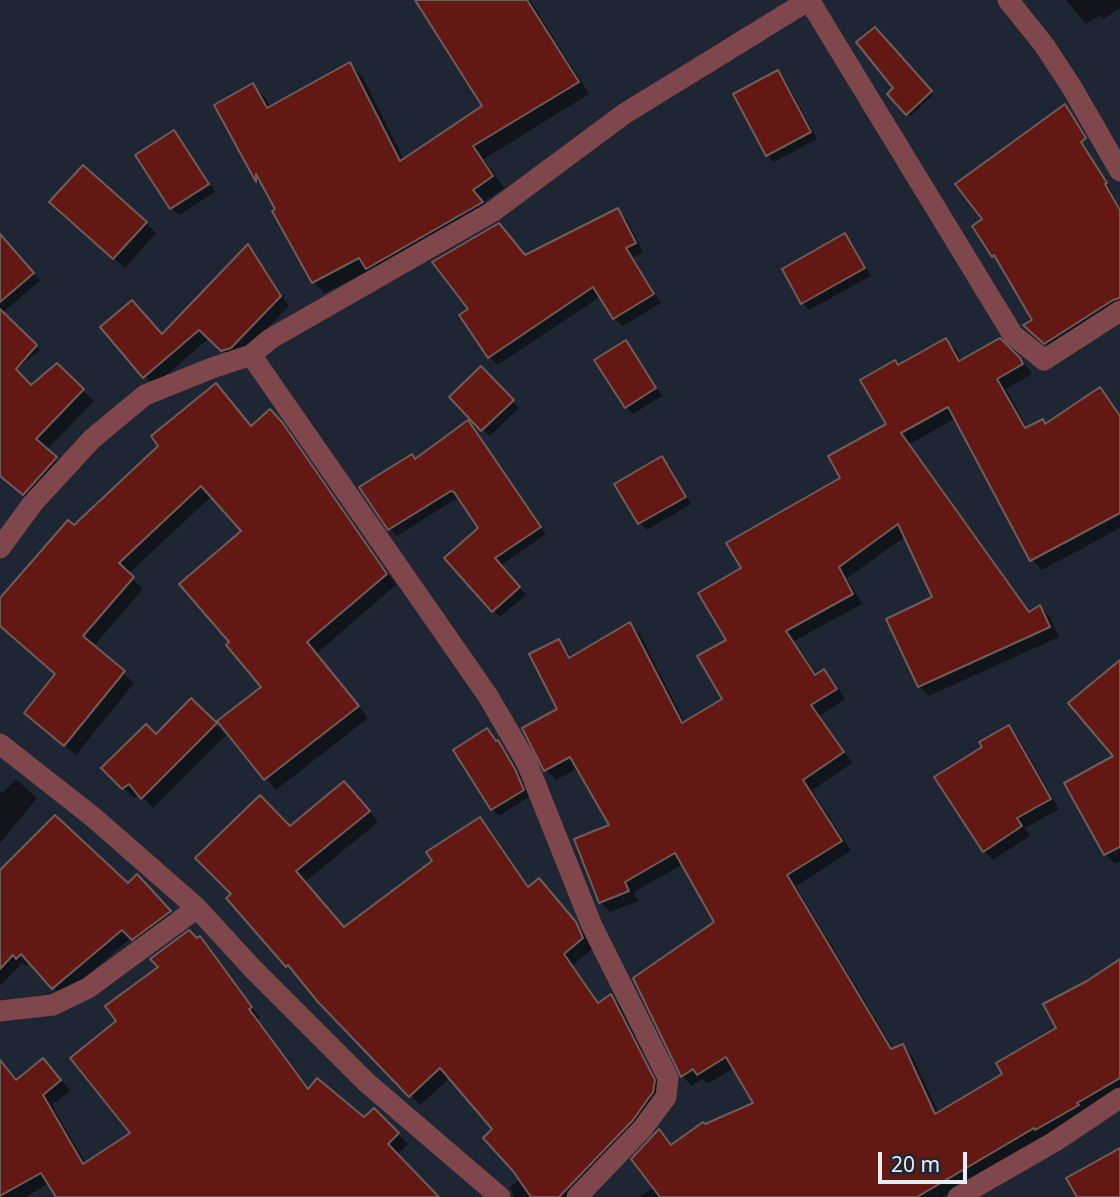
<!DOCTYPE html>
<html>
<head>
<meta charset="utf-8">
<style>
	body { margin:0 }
	#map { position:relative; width:1120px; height:1197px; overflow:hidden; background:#1f2633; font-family:"Noto Sans",sans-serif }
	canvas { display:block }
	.scale { position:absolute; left:878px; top:1152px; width:89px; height:32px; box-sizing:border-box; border:4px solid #e8edf5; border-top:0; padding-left:9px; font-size:21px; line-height:24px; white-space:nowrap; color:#e8edf5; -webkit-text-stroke:5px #1f2633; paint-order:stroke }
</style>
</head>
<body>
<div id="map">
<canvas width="1120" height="1197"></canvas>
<div class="scale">20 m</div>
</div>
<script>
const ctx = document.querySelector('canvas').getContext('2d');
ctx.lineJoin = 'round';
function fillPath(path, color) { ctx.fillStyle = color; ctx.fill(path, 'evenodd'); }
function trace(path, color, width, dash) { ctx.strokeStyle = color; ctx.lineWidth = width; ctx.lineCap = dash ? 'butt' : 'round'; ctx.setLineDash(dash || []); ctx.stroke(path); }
fillPath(new Path2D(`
	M417,0h113l59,94 -105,65 20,29 -20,14 9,12 -123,56 -45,23 -12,-11 -46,-92 -9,-9 -42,-75 37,-20 12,11 6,11 79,-44 12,12 42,84 80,-54z
	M1066,0h54v8l-16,11 -4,-4 -14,9z
	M875,30l58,65 -23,21 -20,-22 6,-5z
	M778,72l7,7 32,60 -43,23 -7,-7z
	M1069,119l51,87v105l-64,41 -21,-16 -1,-15 -34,-59 -7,-6 -8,-37z
	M174,133l35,49 -38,25z
	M211,185l4,7 -36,23 -6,-6z
	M617,210l9,8 17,34 -10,5 28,46 -38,23 -9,-8 -13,-22 -104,69 -8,-9 -18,-47 28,-84 27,32z
	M62,213l84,10 10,10 -31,35z
	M845,235l7,7 19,34 -62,34 -7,-8z
	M0,237l40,44 -38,32 38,37 -40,33z
	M248,246l8,9 33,51 -49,50 -8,3 -23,-21 -55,48 -52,-59 61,9z
	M946,340l10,10 6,11 37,-21 31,30 2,4 -26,15 22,40 14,-8 4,4 54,-36 10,10 10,15v114l-78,42 -10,-10 -76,-142 -46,26 120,169 10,-6 10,10 9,20 -130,59 -10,-10 16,-88 -29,-62 -59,42 15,26 -68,37 23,34 7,-4 10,10 11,18 -25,17 32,47 -40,27 39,61 -55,35 98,164 8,-4 10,10 27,58 66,-39 53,-46 30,-46 32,-22v133l-178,103h-302l14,-10 5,-56 14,16 32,-21 50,-23 -21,-35 -26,16 -6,-5 -10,7 -10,-10 -47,-97 81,-57 -33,-58 -49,28 4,9 -28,11 -10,-10 12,-76 -34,-58 -22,12 -10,-10 14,-60 -1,-69 14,17 57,-34 10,10 45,89 40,-23 3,-60 15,-71 99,-91 46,-53 11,-59z
	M625,342l7,7 30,47 -29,18 -7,-7z
	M57,366l37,35 -48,49 21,19 -33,36 -34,-29v-67z
	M481,368l38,40 -29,28 -39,-39z
	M226,396l26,31 28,-5 12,13 104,150 -79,68 51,65 -92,72 -56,-69 44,-34 -20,-156 -32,-35 -84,78 15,15 -50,58 41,36 -58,72 -39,-32 20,-48 -57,-49v-25l74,-74z
	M468,423l78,111 -46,32 26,29 -26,22 -6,-6 -13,-83 -22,-31 -62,39 -7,-7z
	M662,458l7,7 22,39 -44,26 -7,-7 -24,-39z
	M1120,662v199l-5,3 -10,-10 10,-97z
	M192,701l34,34 -73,73 -13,-14 -6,4 -30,-30 52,-32z
	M1008,728l10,9 41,72 -34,19 5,8 -37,24 -9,-9v-104z
	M487,730l18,19 17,29 7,19 -30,19 -7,-7z
	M16,779l21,19 -37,45v-52l3,2z
	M354,793l24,29 -73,60 40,46 90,-67 45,-42 10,10 40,59 18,3 38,43 6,15 -19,16 27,39 11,-8 10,10 43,86 -84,105h-66l-4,-10 11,-9 -26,-49 -45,-51 -30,27 -133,-140 3,-137z
	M0,871l128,14 9,-8 41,43 -36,27 -10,-10 -70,60 -32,-36 -4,5 -4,-3 -22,23z
	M200,938l10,10 50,70 -2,2 51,70 56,30 9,-10 34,34 -11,11 42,42h-381l-9,-14 -23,14h-26v-137l17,21 26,-21 10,10 17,21 -18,14 34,59 46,-30 -13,-113z`), '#0007');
const building = new Path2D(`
	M415,0h112l52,82 -106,64 20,30 -20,14 10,12 -117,67 -7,-11 -47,25 -40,-72 3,-2 -19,-35v8l-42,-77 39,-22 14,25 83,-46 50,99 82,-55z
	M875,27l57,64 -26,24 -19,-21 6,-6 -37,-46z
	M778,70l33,62 -45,24 -33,-62z
	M1065,104l21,34 -5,4 26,41 -2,1 15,26v88l-7,2 -69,44 -21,-19 9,-5 -38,-65 -2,2 -20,-31 10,-7 -27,-35z
	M174,130l35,54 -39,25 -35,-54z
	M83,165l64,57 -34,37 -64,-57z
	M618,208l18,35 -10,5 28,46 -41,25 -20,-32 -105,71 -29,-43 9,-6 -36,-47 67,-39 26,32z
	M845,233l20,35 -64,36 -19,-35z
	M0,234l34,39 -34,29z
	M248,244l33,52 -50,52 -10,3 -22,-21 -56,48 -43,-51 32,-27 30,34z
	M0,309l37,36 -21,24 15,16 26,-22 27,26 -48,50 21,18 -34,38 -23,-19z
	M946,338l13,23 41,-23 20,20 3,6 -26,15 28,49 18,-9 2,5 55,-37 20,29v97l-90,48 -82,-154 -47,26 128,179 11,-7 10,22 -132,60 -32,-68 46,-22 -34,-73 -59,43 14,27 -67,37 29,44 9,-6 13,20 -26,16 33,47 -41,28 39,61 -55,34 104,174 12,-5 32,70 67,-40 -6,-11 60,-35 -13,-24 44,-23 33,-22v119l-43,25 2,2 -44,25 -1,-2 -117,69h-257l-29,-38 28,-30 12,16 32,-23 2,2 48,-21 -27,-46 -29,18 -4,-6 -12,8 -48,-99 81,-56 -39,-69 -50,29 4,9 -30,12 -25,-64 35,-14 -39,-68 -26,14 -22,-43 35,-19 -28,-55 30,-15 10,19 61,-36 52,101 40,-24 -25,-43 29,-16 -28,-47 43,-25 -15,-25 114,-65 -12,-22 58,-32 -26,-44 35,-20 3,5z
	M626,340l30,48 -31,20 -31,-48z
	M481,366l33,34 -33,31 -32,-34z
	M216,383l35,43 19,-17 12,13 105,152 -80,68 52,64 -95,74 -47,-59 44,-34 -35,-42 3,-3 -50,-58 62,-53 -40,-45 -82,77 15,14 -51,59 42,35 -61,75 -40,-33 31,-39 -55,-48v-28l68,-78 6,5 84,-79 -7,-10z
	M468,420l73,107 -46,31 25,29 -28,25 -48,-54 34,-30 -24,-36 -3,-1 -63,39 -29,-43 53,-33 3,5z
	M662,456l24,41 -48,27 -24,-40z
	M1120,660v187l-16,8 -40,-72 49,-27 -45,-53z
	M191,698l26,25 -76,76 -12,-15 -7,5 -21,-21 45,-44 10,10z
	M1009,725l42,74 -34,19 5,8 -39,26 -49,-75 48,-30 -3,-5z
	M487,728l9,13 2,-1 17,29 9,21 -33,20 -38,-60z
	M344,781l26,30 -74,60 48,56 88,-66 -6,-9 54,-35 48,70 11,-9 37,44 7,16 -19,16 34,49 13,-9 44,86 -2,12 -20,28 -74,77h-28l-18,-26 -30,-33 9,-9 -52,-61 -31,29 -91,-95 -30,-37 -2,2 -60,-69 5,-4 -36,-36 65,-63 30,31z
	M55,815l73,68 9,-9 34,37 -39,29 -10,-10 -70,59 -31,-35 -5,5 -3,-4 -13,14v-99z
	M189,930l8,8 3,-2 52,71 -3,2 59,80 9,-11 47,39 10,-9 25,25 -11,11 51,53h-383l-15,-24 -41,23v-136l16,20 27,-22 18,22 -18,15 40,69 47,-31 -60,-75 46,-37 -11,-15 53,-39 -8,-8z
	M1120,1148v49h-43l-11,-19z`);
fillPath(building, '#631813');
trace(building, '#705c59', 2);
trace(new Path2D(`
	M809,0l204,335 31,25 76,-49
	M1008,0l36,45 27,41 49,85
	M251,355l237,341 39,67 65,163 76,152 -2,19 -23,31 -66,69
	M0,548l33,-45 59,-64 53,-44 67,-27 39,-13 19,-16 222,-127 132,-98 185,-114
	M0,744l93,73 104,91 56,61 113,113 134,115
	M0,1011l53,-6 35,-17 109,-80
	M958,1197l96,-55 66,-44`), '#7f474b', 21);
</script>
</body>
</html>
